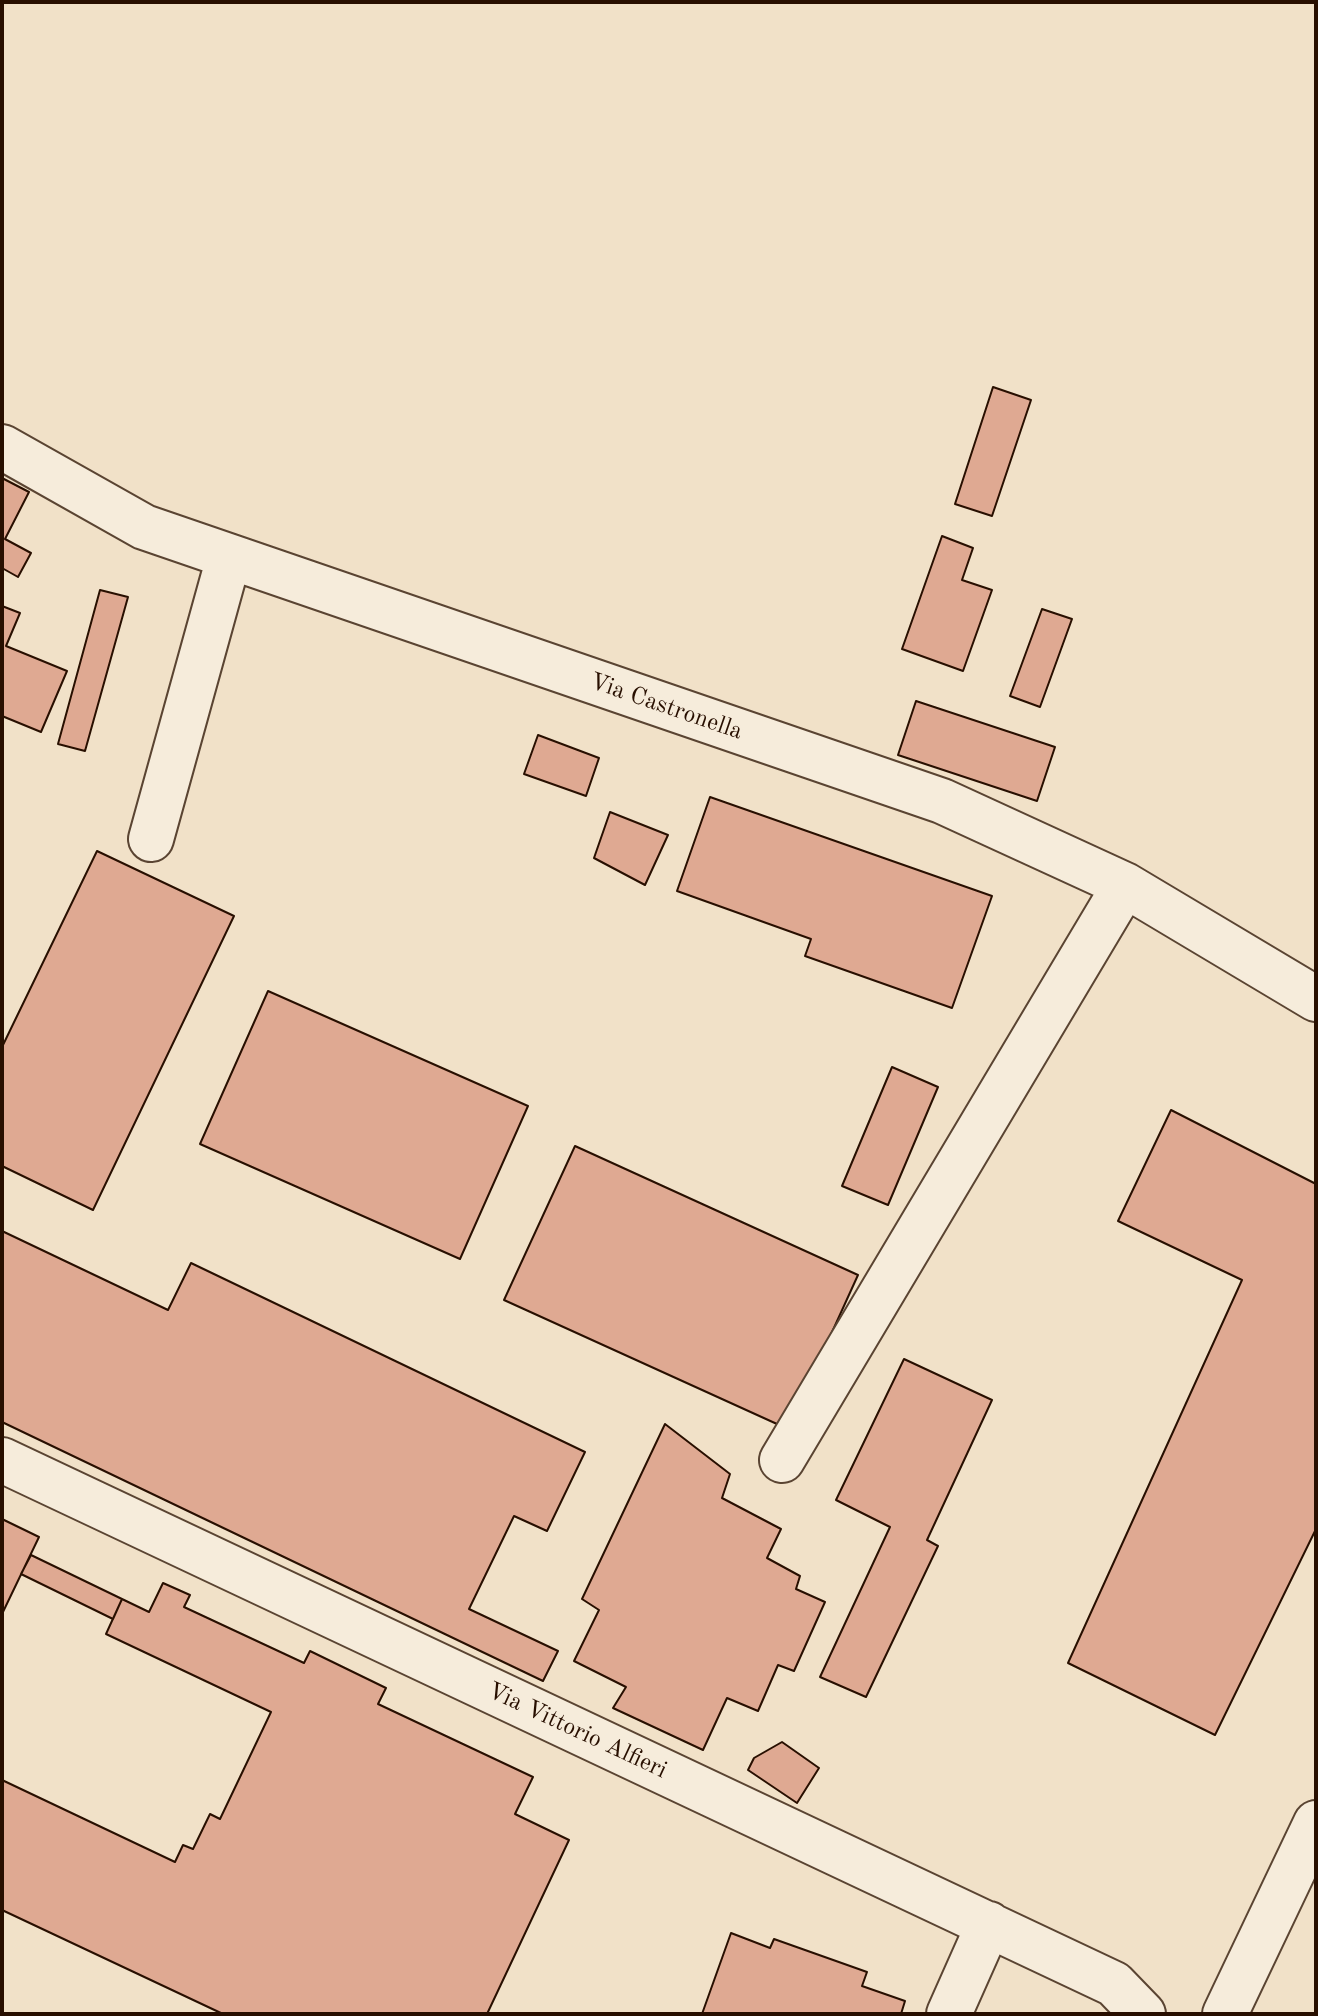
<!DOCTYPE html>
<html>
<head>
<meta charset="utf-8">
<style>
	body { margin:0 }
	#map { position:relative; width:1318px; height:2016px; overflow:hidden; background:#f1e1c8; font-family:"Old Standard TT",serif }
	canvas { display:block }
	.frame { position:absolute; inset:0; border:4px solid #280f00; pointer-events:none }
</style>
</head>
<body>
<div id="map">
<canvas width="1318" height="2016"></canvas>
<div class="frame"></div>
</div>
<script>
const ctx = document.querySelector('canvas').getContext('2d');
ctx.lineJoin = 'round';
function fillPath(path, color) { ctx.fillStyle = color; ctx.fill(path, 'evenodd'); }
function trace(path, color, width, dash) { ctx.strokeStyle = color; ctx.lineWidth = width; ctx.lineCap = dash ? 'butt' : 'round'; ctx.setLineDash(dash || []); ctx.stroke(path); }
function label(font, color, halo, rows, align = 'center') {
  ctx.font = font + ' "Old Standard TT",serif'; ctx.lineWidth = 6; ctx.setLineDash([]); ctx.textBaseline = 'middle'; ctx.strokeStyle = halo; ctx.fillStyle = color; for (const [text, x, y, turn = 0] of rows) {
    ctx.save(); ctx.translate(x, y); ctx.rotate((+turn || 0) * Math.PI / 180); ctx.textAlign = isNaN(turn) ? turn : align; if (halo) ctx.strokeText(text, 0, 0); ctx.fillText(text, 0, 0); ctx.restore();
  }
}
const building = new Path2D(`
	M993,387l38,13 -39,116 -37,-12z
	M2,478l27,14 -24,47 26,14 -13,24 -16,-9z
	M942,536l31,12 -11,32 30,10 -29,81 -61,-22z
	M100,590l28,7 -43,154 -27,-7z
	M2,606l18,7 -14,33 61,25 -26,61 -39,-16z
	M1042,609l30,10 -32,88 -30,-11z
	M916,701l139,46 -18,54 -139,-46z
	M538,735l61,23 -13,38 -62,-22z
	M710,797l282,99 -40,112 -147,-52 6,-17 -134,-48z
	M610,812l58,23 -23,50 -51,-27z
	M97,851l137,65 -141,294 -91,-44v-119z
	M268,991l260,115 -68,153 -260,-115z
	M892,1067l46,20 -50,118 -46,-19z
	M1171,1110l145,74v345l-101,206 -147,-72 174,-383 -124,-59z
	M575,1146l283,129 -70,154 -284,-129z
	M2,1231l166,79 23,-47 394,189 -38,79 -33,-15 -45,93 89,42 -15,30 -541,-259z
	M904,1359l88,41 -65,140 11,6 -72,151 -46,-20 70,-150 -54,-27z
	M665,1424l65,50 -8,24 59,31 -14,29 33,18 -4,13 29,13 -31,69 -16,-6 -20,46 -31,-13 -24,52 -90,-42 13,-21 -52,-26 25,-51 -17,-11z
	M2,1519l37,18 -37,77z
	M31,1555l91,44 -9,20 -92,-45z
	M163,1583l27,12 -6,12 120,56 6,-12 76,37 -8,16 155,73 -18,37 54,26 -82,174h-264l-221,-104v-130l173,82 8,-17 10,4 17,-35 10,5 51,-107 -165,-78 16,-35 27,13z
	M782,1742l37,26 -22,35 -49,-33 6,-12z
	M731,1933l39,15 4,-9 93,33 -5,14 43,15 -4,13h-199z`);
fillPath(building, '#dfa992');
trace(building, '#280f00', 2);
const minor = new Path2D(`
	M2,447l142,80 798,274 183,84 191,114
	M151,839l78,-282
	M2,1460l1112,524 29,30
	M782,1460l343,-575
	M949,2014l40,-90
	M1225,2014l91,-191`);
trace(minor, '#5a4432', 48);
trace(minor, '#f6ecdb', 44);
label('24px', '#280f00', '#f6ecdb', [
	["Via Castronella",666,707,19],
	["Via Vittorio Alfieri",577,1731,25]
]);
</script>
</body>
</html>
